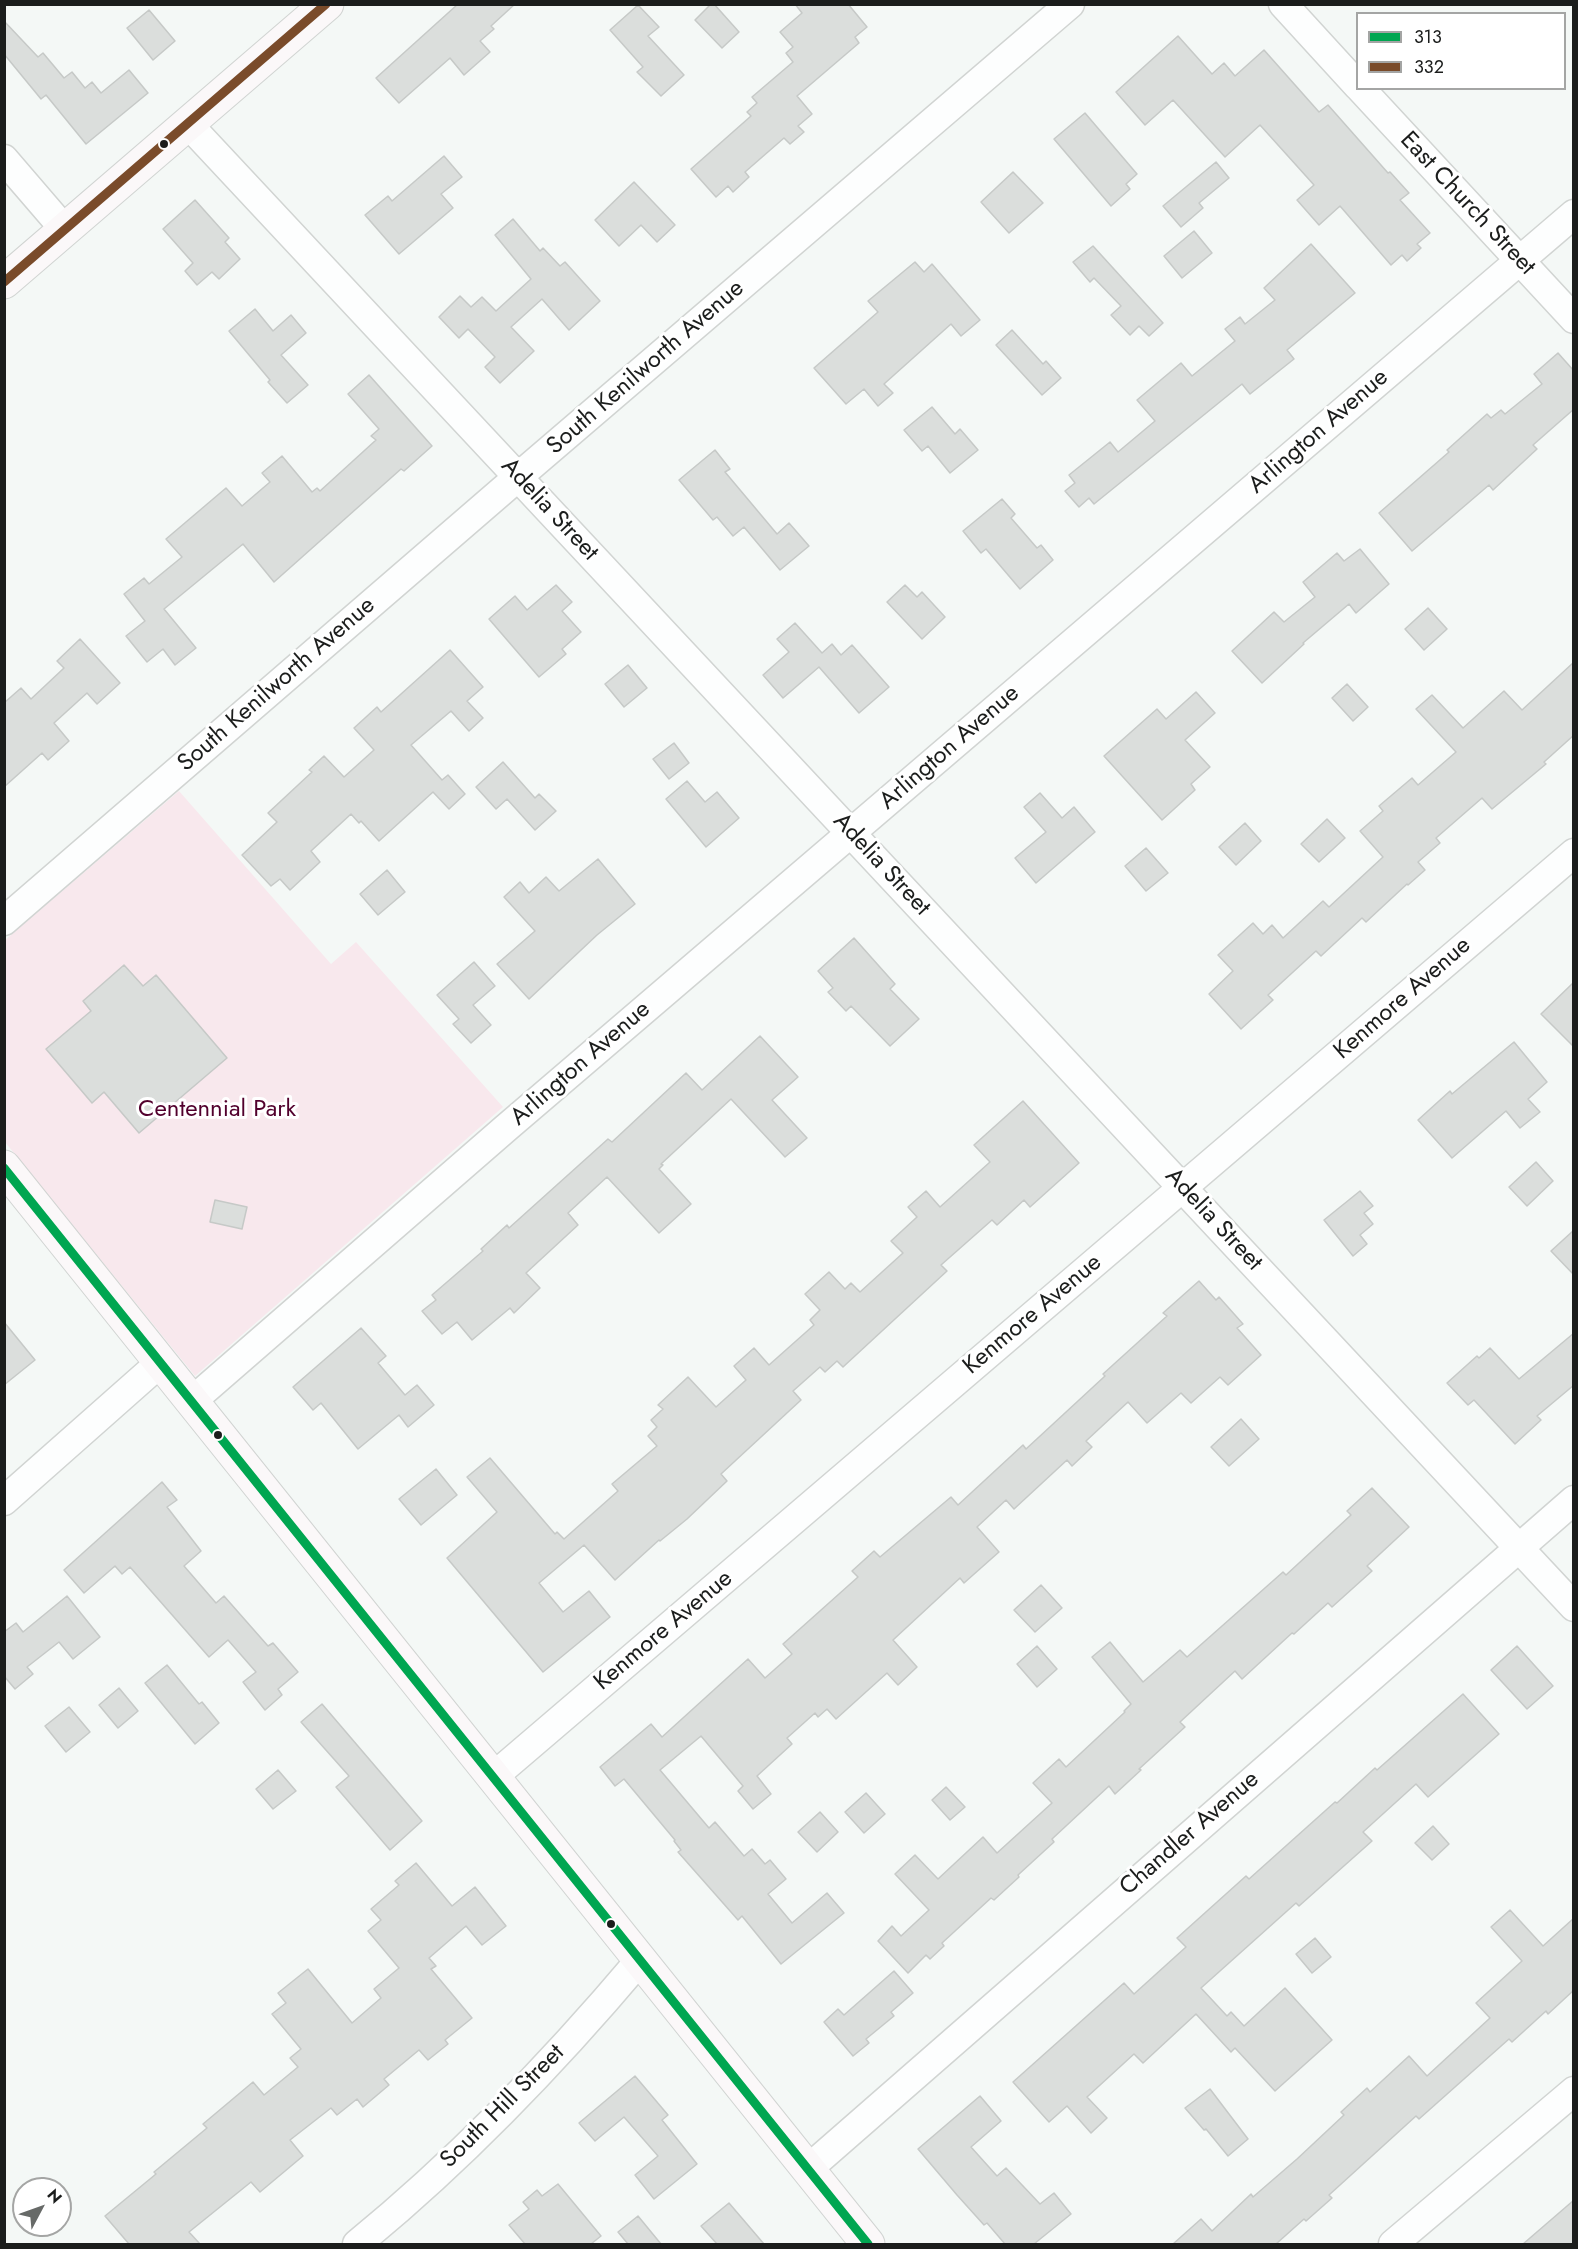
<!DOCTYPE html>
<html>
<head>
<meta charset="utf-8">
<style>
	body { margin:0 }
	#map { position:relative; width:1578px; height:2249px; overflow:hidden; background:#f4f8f6; font-family:Jost,sans-serif }
	canvas { display:block }
	.frame { position:absolute; inset:0; border:6px solid #1b1d1c; pointer-events:none }
	.legend { position:absolute; left:1356px; top:12px; width:210px; height:78px; box-sizing:border-box; background:#fff; border:2px solid #a4a5a4; margin:0; padding:8px 10px; list-style:none; font-size:18px; color:#1b1d1c }
	.legend li { display:flex; align-items:center; gap:12px; height:30px }
	.legend b { width:30px; border:2px solid #a4a5a4 }
	.north { position:absolute; left:12px; top:2177px; width:60px; height:60px; box-sizing:border-box; background:#fff; border:2px solid #a4a5a4; border-radius:50%; rotate:49deg; font-size:16px; font-weight:700; line-height:24px; text-align:center; color:#1b1d1c }
	.north::after { content:''; display:block; margin:auto; width:21px; height:27px; background:#676a68; clip-path:polygon(50% 0,100% 100%,50% 72%,0 100%) }
</style>
</head>
<body>
<div id="map">
<canvas width="1578" height="2249"></canvas>
<div class="frame"></div>
<ul class="legend">
<li><b style="height:8px;background:#00a651"></b>313</li>
<li><b style="height:8px;background:#7a4b2a"></b>332</li>
</ul>
<div class="north">N</div>
</div>
<script>
const ctx = document.querySelector('canvas').getContext('2d');
ctx.lineJoin = 'round';
function fillPath(path, color) { ctx.fillStyle = color; ctx.fill(path, 'evenodd'); }
function trace(path, color, width, dash) { ctx.strokeStyle = color; ctx.lineWidth = width; ctx.lineCap = dash ? 'butt' : 'round'; ctx.setLineDash(dash || []); ctx.stroke(path); }
function label(font, color, halo, rows, align = 'center') {
  ctx.font = font + ' Jost,sans-serif'; ctx.lineWidth = 6; ctx.setLineDash([]); ctx.textBaseline = 'middle'; ctx.strokeStyle = halo; ctx.fillStyle = color; for (const [text, x, y, turn = 0] of rows) {
    ctx.save(); ctx.translate(x, y); ctx.rotate((+turn || 0) * Math.PI / 180); ctx.textAlign = isNaN(turn) ? turn : align; if (halo) ctx.strokeText(text, 0, 0); ctx.fillText(text, 0, 0); ctx.restore();
  }
}
fillPath(new Path2D(`
	M179,791l152,173 25,-22 147,165 -308,269 -190,-234 -1,-201z`), '#f8e8ed');
const building = new Path2D(`
	M458,4h57l-24,22 3,3 -14,12 10,11 -26,23 -14,-17 -51,45 -23,-25z
	M711,4h3l25,28 -17,16 -27,-28z
	M795,4h53l19,23 -12,10 4,6 -62,53 15,18 -14,12 6,6 -14,12 -6,-6 -39,34 4,5 -16,15 -5,-6 -12,11 -25,-28 60,-53 -4,-4 10,-9 -5,-6 41,-35 -7,-9 7,-6 -13,-15 22,-19z
	M638,5l21,22 -11,9 36,39 -23,21 -24,-24 6,-5 -33,-37z
	M149,10l26,31 -22,19 -26,-32z
	M4,21l34,36 5,-4 21,25 8,-6 13,16 7,-6 9,11 28,-23 19,23 -62,51 -40,-49 -5,4 -37,-45z
	M1178,36l34,38 12,-11 11,13 29,-26 55,62 9,-7 60,68 2,-1 19,21 -9,7 30,33 -13,11 4,4 -14,13 -5,-6 -11,10 -51,-59 -21,19 -22,-25 17,-15 -54,-60 -35,32 -52,-57 -28,25 -29,-33z
	M1085,113l52,61 -11,10 4,5 -19,17 -57,-67z
	M444,156l18,21 -21,17 12,14 -54,46 -34,-39 23,-19 4,5z
	M1216,162l13,16 -30,25 4,5 -22,19 -18,-21z
	M1013,172l30,31 -34,30 -28,-31z
	M634,182l41,43 -18,17 -16,-17 -22,21 -24,-26z
	M195,200l34,38 -4,4 15,17 -21,20 -7,-7 -15,13 -12,-14 8,-8 -30,-34z
	M513,219l27,32 3,-3 17,18 5,-4 35,39 -31,29 -27,-31 -31,28 23,24 -34,32 -15,-16 10,-10 -27,-28 -9,9 -20,-21 21,-21 11,11 11,-10 14,14 35,-32 -36,-44z
	M1194,231l18,22 -30,25 -18,-22z
	M1311,244l44,49 -68,57 7,9 -44,35 -8,-10 -148,120 -5,-6 -10,9 -14,-16 10,-8 -6,-8 41,-33 8,10 37,-31 -18,-21 44,-37 11,13 43,-35 -10,-12 15,-12 5,7 30,-24 -11,-12z
	M1093,246l70,77 -14,13 -10,-10 -9,9 -19,-20 10,-9 -27,-28 -4,4 -17,-20z
	M915,262l9,10 8,-8 48,56 -19,16 -10,-12 -67,60 9,9 -15,13 -14,-17 -18,15 -32,-36 64,-56 -10,-11z
	M255,309l18,22 18,-16 15,18 -25,22 27,30 -21,18 -19,-21 2,-2 -41,-49z
	M1012,330l31,34 3,-3 15,17 -19,17 -46,-50z
	M1558,353l16,18v38l-41,36 4,4 -44,41 -4,-5 -77,66 -33,-38 70,-61 -2,-2 40,-36 4,4 10,-8 4,4 37,-30 -8,-10z
	M369,375l63,71 -28,25 -3,-2 -127,113 -31,-38 -79,65 32,39 -21,17 -12,-16 -16,13 -21,-26 19,-15 -21,-27 20,-16 5,6 33,-27 -16,-18 60,-51 16,18 28,-24 -8,-9 20,-17 30,36 5,-4 3,3 56,-51 -5,-4 8,-7 -31,-35z
	M932,407l23,27 5,-5 18,21 -28,23 -22,-27 -6,5 -18,-21z
	M715,450l15,19 -5,3 52,62 12,-11 20,23 -29,24 -36,-43 -11,9 -16,-19 -4,3 -34,-40z
	M1002,499l13,15 -4,4 26,30 4,-3 12,15 -33,29 -34,-40 -5,4 -18,-22z
	M1360,549l29,35 -33,29 -7,-9 -46,39 1,1 -42,39 -30,-32 42,-39 10,10 31,-25 -12,-15 34,-29 7,8z
	M556,585l16,17 -10,9 19,21 -19,17 4,5 -27,23 -50,-58 26,-23 12,14z
	M905,585l12,12 5,-5 23,25 -23,22 -35,-37z
	M1428,608l19,21 -23,21 -19,-21z
	M795,623l27,30 10,-9 9,11 11,-10 37,42 -30,26 -40,-46 -36,31 -20,-23 26,-23 -12,-13z
	M80,639l40,44 -23,21 -10,-11 -33,30 15,18 -21,19 -6,-7 -38,34v-84l17,-15 10,11 33,-31 -7,-7z
	M450,650l33,37 -16,14 16,17 -14,13 -18,-20 -40,34 31,35 6,-5 17,19 -16,15 -16,-17 -54,49 -18,-20 -2,2 -8,-9 -40,37 9,11 -30,28 -10,-11 -9,7 -29,-31 35,-33 -9,-9 44,-41 -3,-2 15,-14 20,21 30,-27 -20,-22 23,-21 4,5z
	M1574,662v73l-30,27 2,2 -54,45 -10,-11 -46,40 4,5 -22,19 7,8 -17,15 -1,-1 -41,38 -4,-4 -41,38 -5,-5 -48,44 5,5 -32,29 -32,-35 24,-23 -15,-16 35,-32 10,11 9,-9 11,13 40,-37 6,6 54,-50 -23,-26 23,-20 -4,-5 33,-28 6,7 38,-33 -40,-43 16,-14 31,33 41,-37 18,19z
	M628,665l19,23 -23,19 -19,-23z
	M1347,684l21,23 -15,14 -21,-23z
	M1196,692l19,21 -30,27 25,27 -19,17 4,6 -33,30 -58,-64 53,-47 9,10z
	M674,743l15,20 -20,16 -16,-20z
	M503,762l32,36 4,-4 17,17 -21,19 -28,-31 -11,10 -20,-22z
	M687,781l18,21 12,-10 22,26 -33,29 -40,-48z
	M1040,793l22,25 12,-11 21,25 -59,51 -21,-25 31,-26 -22,-25z
	M1327,819l18,19 -26,24 -18,-18z
	M1245,823l16,18 -25,24 -17,-18z
	M1146,848l22,25 -22,18 -21,-25z
	M598,859l37,45 -38,31 -68,64 -32,-35 38,-33 -31,-34 16,-15 9,11 17,-16 13,14z
	M387,870l18,22 -27,23 -18,-21z
	M854,938l41,46 -5,5 29,30 -29,27 -39,-40 -5,5 -18,-19 5,-4 -15,-17z
	M474,962l21,24 -22,19 18,20 -20,18 -18,-19 6,-5 -22,-24z
	M124,965l19,21 13,-11 71,83 -88,75 -35,-41 -12,11 -46,-54 45,-38 -8,-10z
	M1574,982v65l-33,-33z
	M760,1036l38,41 -26,23 35,38 -22,19 -54,-58 -70,65 2,1 -4,4 32,35 -32,29 -52,-56 -39,36 10,12 -52,48 14,15 -26,25 -4,-5 -38,32 -15,-18 -15,12 -20,-23 14,-11 -4,-5 51,-44 -2,-2 26,-24 2,3 99,-89 4,3 74,-69 16,17z
	M1514,1042l33,40 -19,17 12,13 -20,16 -14,-17 -54,47 -34,-38 32,-29 2,3z
	M1023,1101l56,62 -49,44 -6,-7 -27,25 -5,-5 -51,45 6,6 -104,96 -6,-6 -12,11 -5,-5 -27,24 8,9 -80,74 6,7 -40,38 -27,22 -1,-1 -44,40 -31,-35 -45,38 24,29 26,-21 21,26 -67,55 -96,-114 50,-46 -30,-35 23,-19 65,76 2,-2 7,7 54,-48 -6,-7 45,-38 -9,-10 9,-9 -6,-7 12,-11 -5,-4 30,-28 28,30 30,-27 -12,-14 20,-18 15,17 45,-40 -4,-5 10,-10 -15,-16 24,-22 16,17 6,-6 9,9 43,-39 -12,-12 26,-24 -9,-10 18,-16 14,16 50,-45 -16,-17z
	M1536,1162l17,19 -26,25 -18,-19z
	M1360,1191l13,15 -9,7 9,11 -13,11 7,9 -14,12 -29,-36z
	M215,1200l32,7 -5,22 -32,-7z
	M1574,1230v45l-23,-24z
	M1199,1281l17,19 3,-3 24,27 -6,4 24,27 -33,30 -8,-8 -29,26 -10,-10 -34,30 -19,-21 -42,39 6,6 -20,19 -5,-6 -53,49 -8,-9 -29,27 22,25 -35,31 -4,-5 -67,62 24,27 -19,18 -11,-12 -51,46 -9,-10 -9,8 -3,-4 -28,25 5,6 -35,32 14,18 -18,15 -15,-18 5,-5 -42,-50 -41,34 49,58 6,-6 29,34 8,-7 13,15 5,-4 16,19 -18,15 24,29 35,-30 17,20 -63,51 -39,-48 -4,4 -60,-68 3,-2 -7,-9 1,-1 -51,-61 -9,7 -15,-19 51,-43 11,13 86,-78 17,19 27,-24 -9,-10 75,-67 -6,-6 22,-20 6,6 71,-60 7,8 65,-60 3,4 79,-73 -2,-2 64,-58 -4,-3z
	M4,1322l31,38 -31,25z
	M361,1328l25,28 -8,7 27,32 12,-10 17,20 -26,22 -9,-12 -41,34 -37,-46 -8,7 -20,-23z
	M1574,1333v52l-37,31 4,4 -26,24 -41,-44 -6,5 -21,-22 30,-27 2,2 11,-10 29,31z
	M1241,1419l18,20 -30,27 -18,-19z
	M436,1469l21,26 -36,30 -22,-26z
	M162,1482l15,18 -10,7 34,44 -17,15 32,37 8,-7 44,50 5,-3 25,29 -20,17 4,6 -17,15 -22,-28 13,-10 -28,-32 -19,17 -79,-90 -8,7 -7,-8 -31,27 -20,-23z
	M1372,1488l37,39 -42,39 5,5 -40,36 -4,-4 -34,31 -2,-1 -50,46 -7,-8 -55,51 5,5 -46,42 2,1 -26,24 -6,-8 -57,53 2,3 -36,33 1,2 -25,23 -3,-2 -49,45 2,3 -14,13 -4,-4 -18,18 -30,-32 14,-15 9,10 28,-26 -34,-36 20,-19 23,24 45,-42 14,16 55,-50 -19,-20 26,-24 7,8 59,-55 -1,-1 7,-7 -39,-47 18,-15 33,40 37,-32 7,7 96,-85 3,3 65,-60 -4,-4z
	M1041,1585l21,23 -27,24 -21,-22z
	M67,1596l33,41 -27,22 -14,-17 -32,25 6,7 -18,15 -11,-13v-44l12,-9 7,9z
	M1037,1646l20,23 -20,18 -20,-23z
	M1517,1646l36,40 -26,23 -36,-39z
	M167,1665l32,39 3,-2 17,21 -24,21 -50,-61z
	M119,1688l19,23 -20,17 -19,-23z
	M1463,1694l36,40 -71,63 -12,-13 -53,48 9,9 -73,65 -3,-3 -95,85 26,28 4,-4 13,14 41,-38 47,52 -57,51 -40,-43 -4,4 -35,-38 -53,49 -9,-9 -47,43 20,21 -16,15 -24,-27 -18,16 -36,-40 111,-99 10,11 52,-47 -9,-9 69,-62 3,3 86,-77 2,1 38,-35 2,2z
	M322,1704l100,117 -32,29 -54,-63 13,-11 -48,-54z
	M69,1707l21,25 -24,20 -21,-26z
	M278,1770l18,21 -23,18 -17,-20z
	M946,1787l19,20 -15,13 -18,-20z
	M866,1793l19,21 -21,19 -19,-21z
	M820,1812l18,20 -21,20 -19,-20z
	M1433,1826l16,18 -17,16 -17,-17z
	M416,1863l36,43 23,-19 31,39 -24,19 -16,-19 -37,32 7,8 -5,3 41,49 -27,22 3,4 -20,16 -9,-10 -35,29 5,6 -26,22 -6,-8 -20,16 -6,-7 -41,32 13,16 -43,36 -9,-10 -62,50 11,12h-71l-24,-28 51,-42 -2,-2 53,-44 -4,-4 50,-42 11,13 34,-28 -8,-9 11,-9 -29,-35 14,-11 -8,-10 30,-24 44,54 29,-25 -7,-9 25,-21 -31,-37 13,-11 -10,-11 28,-24 -4,-4z
	M1510,1910l33,36 31,-28v72l-26,24 -2,-3 -34,31 -3,-3 -90,80 -3,-3 -87,79 3,3 -26,23 -2,-2 -28,25h-103l28,-25 11,12 39,-37 2,3 44,-38 47,-44 -3,-3 26,-24 3,4 39,-36 18,20 63,-58 -14,-15 46,-42 -31,-34z
	M1315,1938l16,19 -19,16 -16,-19z
	M894,1971l19,22 -22,19 3,4 -28,23 3,4 -16,13 -29,-34 14,-13 6,6z
	M635,2076l33,39 -6,5 35,44 -43,35 -19,-24 23,-19 -34,-39 -29,24 -16,-18z
	M1210,2089l38,50 -20,17 -22,-27 -2,1 -19,-22z
	M980,2096l21,25 -30,26 26,29 9,-8 34,36 14,-11 17,21 -37,30h-29l-18,-21 -3,2 -27,-30 -39,-46z
	M558,2184l43,52 -10,8h-66l-16,-19 20,-16 -6,-7 14,-12 5,6z
	M1574,2200v44h-51z
	M729,2203l35,41h-47l-16,-18z
	M638,2216l23,28h-33l-10,-12z`);
fillPath(building, '#dbdedc');
trace(building, '#c6c9c7', 1.5);
const minor = new Path2D(`
	M1283,4l75,82
	M1360,88l214,231
	M188,124l1386,1483
	M4,159l61,71
	M4,921l514,-444 552,-473
	M192,1401l314,-273 1068,-914
	M4,1501l157,-139
	M493,1777l1081,-924
	M808,2169l766,-669
	M357,2244c103,-84 197,-182 283,-284
	M1393,2244l181,-153`);
const secondary = new Path2D(`
	M4,282l323,-278
	M4,1167l864,1077`);
trace(minor, '#d1d4d2', 31);
trace(secondary, '#d1d4d2', 35);
trace(minor, '#fdfefe', 28);
trace(secondary, '#fbf8f9', 33);
trace(new Path2D(`
	M4,1168l864,1076`), '#00a651', 9);
trace(new Path2D(`
	M4,282l322,-278`), '#7a4b2a', 9);
for (const [x, y, r, color] of [
	[164,144,5,"#1b1d1c"],
	[218,1435,5,"#1b1d1c"],
	[611,1924,5,"#1b1d1c"]
]) { const dot = new Path2D(); dot.arc(x, y, r, 0, 2 * Math.PI); ctx.fillStyle = color; ctx.fill(dot); trace(dot, '#fff', 2); }
label('24px', '#1b1d1c', '#fff', [
	["East Church Street",1467,204,47],
	["South Kenilworth Avenue",646,368,-41],
	["Arlington Avenue",1319,432,-41],
	["Adelia Street",549,510,47],
	["South Kenilworth Avenue",277,685,-41],
	["Arlington Avenue",950,748,-41],
	["Adelia Street",881,865,47],
	["Kenmore Avenue",1403,999,-41],
	["Arlington Avenue",581,1064,-41],
	["Adelia Street",1213,1220,47],
	["Kenmore Avenue",1033,1315,-40],
	["Kenmore Avenue",664,1631,-40],
	["Chandler Avenue",1190,1834,-41],
	["South Hill Street",503,2107,-45]
]);
label('24px', '#52002d', '#fff', [
	["Centennial Park",217,1110]
]);
</script>
</body>
</html>
